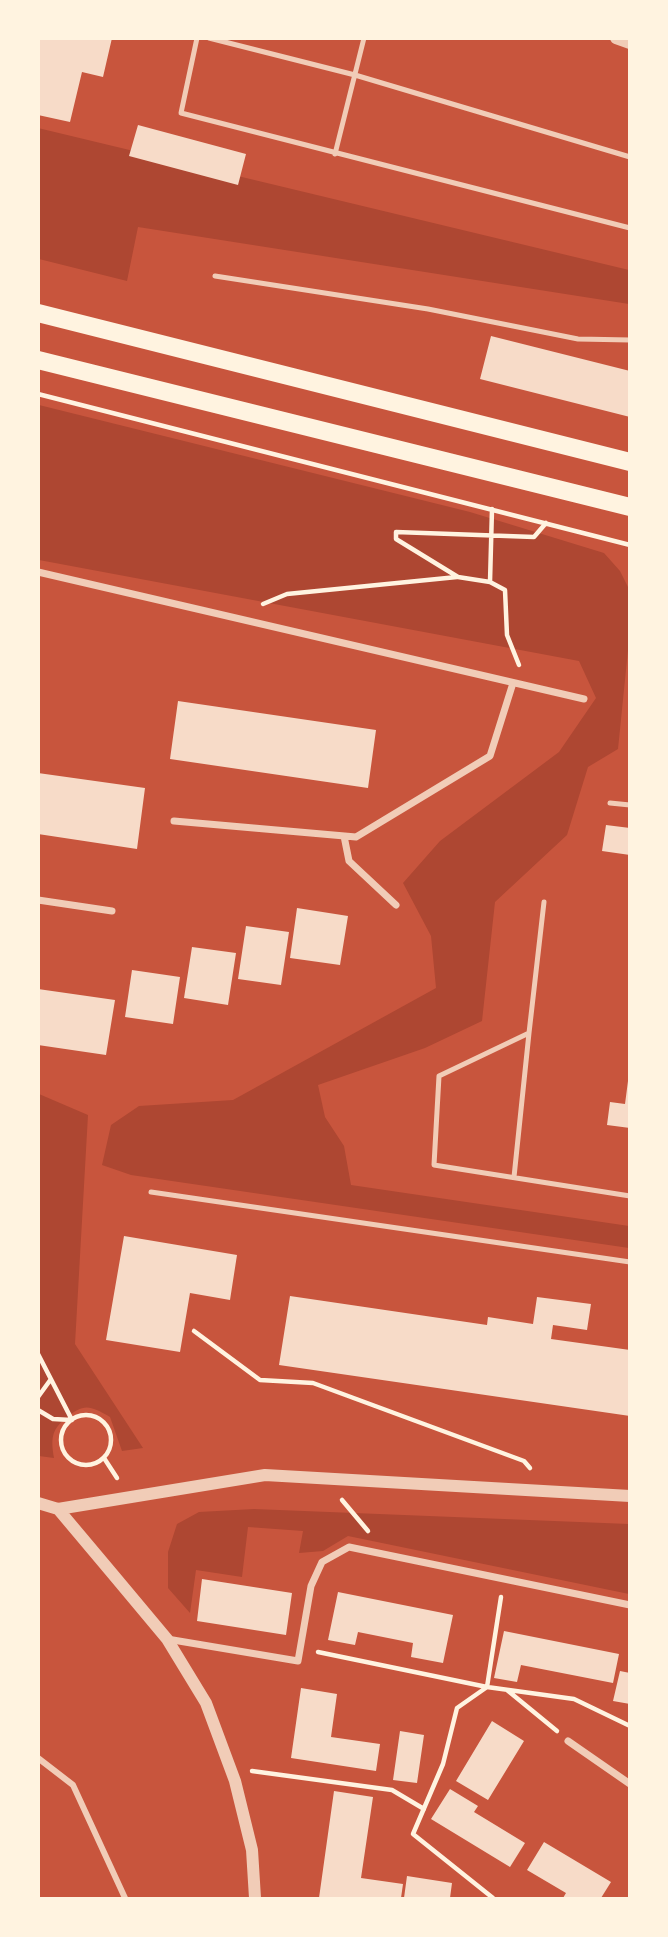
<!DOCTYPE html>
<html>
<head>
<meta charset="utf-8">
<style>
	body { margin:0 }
	#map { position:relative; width:668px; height:1937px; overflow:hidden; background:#c8553d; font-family:Inter,sans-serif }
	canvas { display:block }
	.frame { position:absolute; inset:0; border:40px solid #fff3e0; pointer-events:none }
</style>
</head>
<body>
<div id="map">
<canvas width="668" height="1937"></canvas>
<div class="frame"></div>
</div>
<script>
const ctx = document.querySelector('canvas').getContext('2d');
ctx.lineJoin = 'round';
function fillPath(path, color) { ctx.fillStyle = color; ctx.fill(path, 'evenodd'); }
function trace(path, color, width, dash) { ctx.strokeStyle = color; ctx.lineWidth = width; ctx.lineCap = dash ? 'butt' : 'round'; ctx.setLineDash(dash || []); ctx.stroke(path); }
fillPath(new Path2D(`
	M38,128l591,142v34l-491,-77 -11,54 -88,-22z
	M39,405l431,107 134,41 16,18 9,18v51l-11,109 -30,18 -21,68 -72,67 -13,119 -57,27 -107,37 7,32 19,29 7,39 278,41v22l-498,-73 -29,-10 9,-40 28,-19 94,-6 203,-112 -5,-52 -28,-53 37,-42 119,-89 37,-54 -17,-37 -540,-101z
	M39,1094l49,21 -13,229 68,104 -21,3 -12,-34c-21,-12 -26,-14 -45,2 -14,11 -14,21 -11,39l-15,-2z
	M254,1509l375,15v70l-281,-58 -25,15 -24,2 4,-22 -55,-4 -6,50 -46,-7 -6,43 -22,-25v-36l9,-28 22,-12z`), '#ae4732');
fillPath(new Path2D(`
	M38,38h74l-9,39 -21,-5 -12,50 -32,-7z
	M138,125l108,29 -8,31 -109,-29z
	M491,336l139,35v46l-150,-38z
	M178,701l198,29 -8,58 -198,-29z
	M38,773l107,15 -8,61 -99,-15z
	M606,825l24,3v27l-28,-4z
	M297,908l51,8 -8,49 -50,-7z
	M246,926l43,6 -8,53 -43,-6z
	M192,947l44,6 -8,52 -44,-7z
	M132,970l48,7 -7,47 -48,-7z
	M38,989l77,11 -9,55 -68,-10z
	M628,1081l2,47 -23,-3 3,-23 15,2z
	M124,1236l113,19 -7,45 -40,-7 -10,59 -74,-12z
	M290,1296l197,29 1,-8 45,7 4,-27 54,7 -4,26 -34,-5 -2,14 79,11v66l-351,-51z
	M202,1579l90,14 -6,42 -89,-14z
	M338,1592l115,23 -10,48 -32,-6 2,-14 -55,-11 -3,13 -27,-5z
	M504,1631l115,23 -6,29 -92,-18 -4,17 -23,-4z
	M620,1671l10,2v31l-17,-3z
	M301,1688l36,6 -6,43 49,7 -4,27 -85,-13z
	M492,1721l32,20 -36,59 -32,-19z
	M400,1731l24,4 -7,48 -24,-3z
	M450,1789l28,17 -4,6 51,31 -15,24 -79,-48z
	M334,1791l39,6 -12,81 42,6 -2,14h-82z
	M544,1842l67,40 -10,16h-38l3,-5 -39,-23z
	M407,1876l45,7 -2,15h-46z`), '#f7dbc8');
trace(new Path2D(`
	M38,394l592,151
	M490,582l2,-73
	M263,604l24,-10 170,-17
	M519,665l-12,-30 -2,-45 -15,-8 -32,-5 -62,-38v-7l138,5 12,-14
	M194,1331l66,49 53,3 211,78 6,7
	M38,1354l34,66
	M38,1397l13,-18
	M38,1410l15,9 18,1
	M61 1440a25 25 0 1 1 50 0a25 25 0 1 1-50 0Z
	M104,1458l13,20
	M342,1500l26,31
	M318,1652l169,35 87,12 56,27
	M507,1690l50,41
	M252,1771l140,19 32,19
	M493,1898l-80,-64 30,-70 14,-56 30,-21 14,-90`), '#fff3e0', 4.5);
trace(new Path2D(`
	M197,38l-16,75 449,115
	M209,38l146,37 275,82
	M335,154l29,-116
	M215,276l213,33 150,30 52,1
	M610,803l20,2
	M529,1033l15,-131
	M514,1177l15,-144 -90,43 -5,89 196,31
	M151,1192l479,70`), '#f1ccb7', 5);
trace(new Path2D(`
	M38,1758l35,27 52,113`), '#f1ccb7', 6);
trace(new Path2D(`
	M38,572l546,127
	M174,821l182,16 134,-81 23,-73
	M344,836l5,25 47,44
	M38,900l74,11
	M167,1639l131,22 13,-75 11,-24 27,-15 281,58
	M568,1741l62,43`), '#f1ccb7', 7);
trace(new Path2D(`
	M616,38l14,5
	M38,1503l20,6 58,69 51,61 39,64 29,78 17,69 3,48
	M58,1509l207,-34 365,21`), '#f1ccb7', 12);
trace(new Path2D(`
	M38,313l592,149
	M38,360l592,147`), '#fff3e0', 18);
</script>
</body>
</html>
